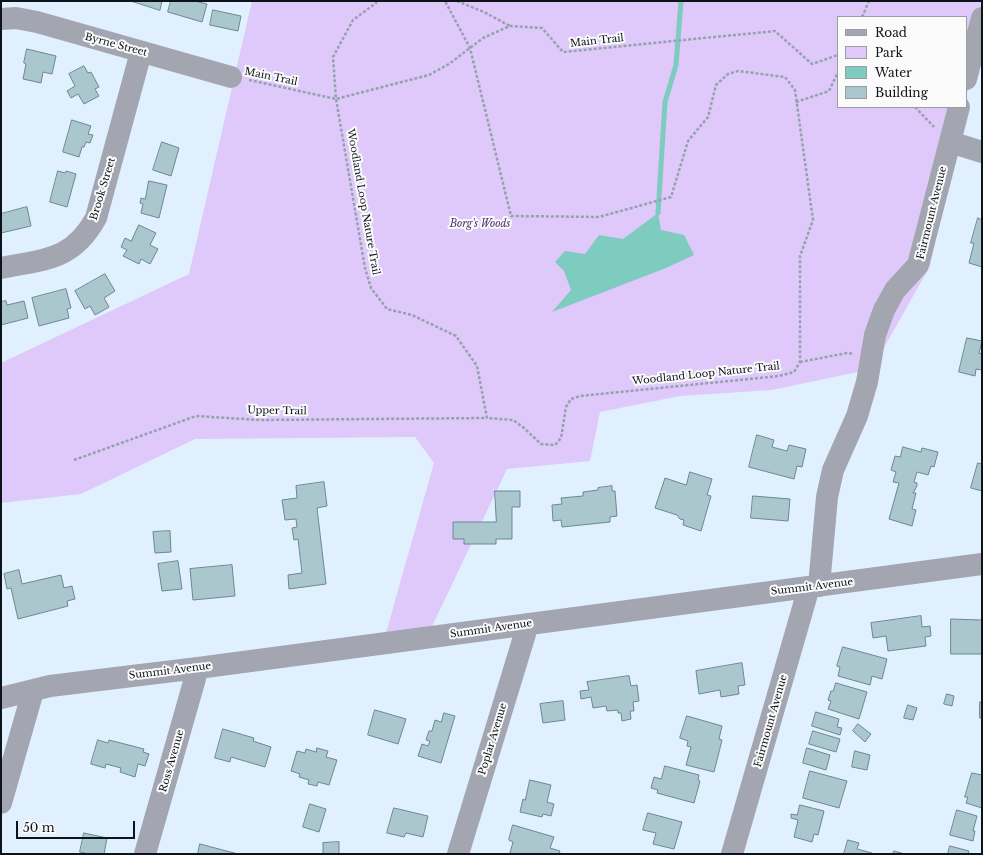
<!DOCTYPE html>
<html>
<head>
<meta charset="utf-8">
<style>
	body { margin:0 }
	#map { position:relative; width:983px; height:855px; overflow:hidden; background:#e0f0ff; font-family:"Libre Baskerville",serif }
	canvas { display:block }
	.frame { position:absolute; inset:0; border:2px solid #0c1319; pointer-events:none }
	.legend { position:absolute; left:837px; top:16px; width:130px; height:92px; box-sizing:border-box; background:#fbfbfb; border:1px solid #9b9ea1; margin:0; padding:5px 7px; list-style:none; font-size:12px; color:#0c1319 }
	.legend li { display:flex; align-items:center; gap:8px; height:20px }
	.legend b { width:20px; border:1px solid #9b9ea1 }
	.scale { position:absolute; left:16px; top:821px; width:119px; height:18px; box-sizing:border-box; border:2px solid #0c1319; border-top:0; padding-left:5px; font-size:12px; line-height:14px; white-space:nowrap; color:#0c1319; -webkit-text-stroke:3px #fbfbfb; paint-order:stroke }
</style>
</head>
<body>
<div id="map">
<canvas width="983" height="855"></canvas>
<div class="frame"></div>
<ul class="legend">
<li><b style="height:5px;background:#a3a6b0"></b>Road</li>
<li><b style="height:11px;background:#dec9fa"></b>Park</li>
<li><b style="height:11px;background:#7ecbc0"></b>Water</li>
<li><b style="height:11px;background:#aac7ce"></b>Building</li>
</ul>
<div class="scale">50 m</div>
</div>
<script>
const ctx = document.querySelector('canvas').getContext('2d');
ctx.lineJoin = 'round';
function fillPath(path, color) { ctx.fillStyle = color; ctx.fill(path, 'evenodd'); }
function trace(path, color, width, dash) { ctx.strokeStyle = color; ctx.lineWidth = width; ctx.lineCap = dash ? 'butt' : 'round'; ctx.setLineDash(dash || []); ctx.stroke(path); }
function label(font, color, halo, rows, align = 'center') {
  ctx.font = font + ' "Libre Baskerville",serif'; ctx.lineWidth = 4; ctx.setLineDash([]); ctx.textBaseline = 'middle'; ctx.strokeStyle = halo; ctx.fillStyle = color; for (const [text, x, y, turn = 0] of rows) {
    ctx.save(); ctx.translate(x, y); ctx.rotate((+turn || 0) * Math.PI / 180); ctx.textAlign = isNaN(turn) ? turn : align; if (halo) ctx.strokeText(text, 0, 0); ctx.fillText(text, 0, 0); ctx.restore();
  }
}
fillPath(new Path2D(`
	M252,1h730v23l-16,74v-81h-128v90h126l-34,159 -58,103 -100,21 -92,6 -80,16 -10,49 -83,8 -82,172 -43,6 52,-184 -19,-26 -220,2 -114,55 -80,9v-140l188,-89z`), '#dec9fa');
fillPath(new Path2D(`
	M658,213l3,17 23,5 10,20 -28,13 -114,44 19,-22 -7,-19 -9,-9 10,-11 20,3 14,-19 24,4z`), '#7ecbc0');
trace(new Path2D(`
	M658,213l7,-111 11,-37 5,-64`), '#7ecbc0', 5);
const building = new Path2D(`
	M131,1h31l-2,9z
	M171,1h24l12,3 -5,18 -34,-10z
	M213,10l28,6 -3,15 -28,-6z
	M27,49l29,7 -4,18 -9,-2 -2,11 -18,-4 3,-15 -2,-1z
	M84,66l4,7 3,-1 8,15 -4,2 4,7 -15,8 -6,-10 -7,4 -4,-7 8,-5 -6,-12z
	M72,120l19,6 -3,8 5,1 -3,8 -4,-1 -2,5h-2l-3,10 -16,-5z
	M162,142l17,6 -8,28 -18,-6z
	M58,171l7,2 1,-2 10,3 -9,33 -17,-5z
	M149,181l18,4 -8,33 -18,-5 2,-9 -3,-1 1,-5 4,1z
	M27,207l4,19 -30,7v-19z
	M978,218l4,2v47l-13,-4 5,-20h-3z
	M139,225l17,8 -6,12 8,4 -8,15 -9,-5 -2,5 -16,-8 4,-6 -6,-3 4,-9 6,3z
	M105,274l10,17 -11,7 5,9 -14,8 -5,-9 -5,3 -10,-18z
	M66,289l5,19 -4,1 2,9 -30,8 -7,-28z
	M6,301l1,4 17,-4 4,17 -27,7v-23z
	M967,338l15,3 -3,12 3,1v16l-6,-1 -1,7 -16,-4z
	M757,435l17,5 -2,7 15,4 2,-6 17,4 -4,18 -5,-1 -3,13 -45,-12z
	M903,447l18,5 1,-4 16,4 -4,15 -3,-1 -3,9 -11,-3 -3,10 3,1v3l-4,7h3l-4,16 4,1 -4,16 -23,-7 10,-36 -6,-1 3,-10 -5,-2 4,-14 5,1z
	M978,463l4,1v27l-11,-3z
	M690,472l22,7 -5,16 4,1 -10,35 -18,-6 1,-5 -4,-1 -3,-4 -22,-7 10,-30 21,7z
	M324,482l3,24 -10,2 9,76 -37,5 -1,-14 14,-2 -4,-34 -4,1 -2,-12 5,-1 -1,-8 -11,1 -3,-20 15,-2 -1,-12z
	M612,486v5h3l2,25 -7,1v5l-48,5 -1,-7 -8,1 -1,-16 10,-1 -1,-6 22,-2v-4l15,-2v-2z
	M495,491h25v16h-8v32h-16v5h-32v-5h-11v-17h43z
	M753,496l37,3 -2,22 -37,-3z
	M170,531l1,21 -16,1 -2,-21z
	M178,561l4,28 -20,2 -4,-27z
	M232,565l3,31 -42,4 -3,-31z
	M19,570l3,14 39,-9 3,13 8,-2 3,13 -8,2 1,5 -50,13 -7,-31 -4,1 -3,-15z
	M921,616l1,11 8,-1 1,10 -6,1 1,9 -38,5 -2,-15 -13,2 -2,-15z
	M951,619l31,1v34h-31z
	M843,647l44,12 -5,20 -10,-3 -2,9 -32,-9 2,-9 -3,-1z
	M742,663l3,22 -7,1 1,8 -18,3 -1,-7 -21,4 -3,-23z
	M629,676l2,10 6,-1 2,16 -6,1 1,9h-4l1,8 -9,2 -1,-8h-3v-3l-11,1 -1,-5 -13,2 -2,-11 -10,2 -1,-8 9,-1 -2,-8z
	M836,683l31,9 -8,27 -31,-10 3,-8 -3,-1 3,-9h2z
	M947,694l7,2 -2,10 -8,-2z
	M563,701l2,19 -22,3 -3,-19z
	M980,702h2v16h-2z
	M908,705l9,3 -4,12 -9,-2z
	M375,710l31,9 -8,25 -30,-9z
	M816,712l23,7 -2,8 5,1 -2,7 -28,-9z
	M444,713l11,3 -14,47 -23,-7 4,-12 6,2 2,-5 -4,-1 3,-9h3l3,-11 6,2z
	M687,716l35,10 -3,13 3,1 -8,32 -28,-7 5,-18 -4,-1 1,-5 -8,-3z
	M858,724l13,10 -6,8 -12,-11z
	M223,729l31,9 -1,3 18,6 -6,20 -34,-10 -1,5 -15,-4z
	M813,731l27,8 -4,13 -27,-8z
	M98,740l10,3 1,-3 35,9 -1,3 6,2 -4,12 -7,-2 -3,13 -15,-5 1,-4 -15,-4 -1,4 -14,-4z
	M317,748l11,3 -2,6 11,3 -8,25 -11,-3 -1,4 -9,-2 1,-4 -10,-3 1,-3 -9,-3 6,-20 8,2 1,-4 10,3z
	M807,748l23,7 -4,15 -23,-7z
	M855,751l15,4 -3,15 -15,-3z
	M665,766l34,9 -1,5 2,1 -6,22 -37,-10 1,-3 -7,-2 3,-11 7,2z
	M810,771l37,10 -8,27 -36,-10z
	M972,773l10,2v33l-16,-5 2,-6h-3z
	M530,780l21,5 -4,17 7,2 -3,12 -8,-2 -1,3 -22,-5 3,-13 2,1z
	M310,804l16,5 -7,23 -16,-5z
	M800,805l24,6 -6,24 -4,-1 -2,8 -18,-5 4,-17 -7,-2v-4l6,1z
	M394,808l34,8 -5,21 -17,-4 -2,4 -17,-4z
	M957,810l20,6 -4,15h2l-2,10 -23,-6z
	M648,813l34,9 -8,27 -21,-5 3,-11 -13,-3z
	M513,825l41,12 -4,11 10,3 -1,3h-44l-5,-1 3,-11 -4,-2z
	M84,833l23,5 -3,16h-15l-9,-2z
	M848,840l11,3 -2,6 15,4v1h-28z
	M339,842v12h-16v-11z
	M200,844l38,10h-40z
	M950,846l19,5 -1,3h-20z
	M894,851l11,3h-12z`);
fillPath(building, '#aac7ce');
trace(building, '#6c888e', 1);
trace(new Path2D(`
	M376,1v2l-23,17 -20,37 3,42 29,169 6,20 16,21 25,6 44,21 21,30 10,52 26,2 10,7 18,17 14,1 6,-7 5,-31 5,-8 9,-3 199,-20 15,-4 6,-10v-106l13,-36 -18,-130 -10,-13 -47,-6 -10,3 -12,11 -8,32 -20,24 -17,56 -72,20 -88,-1 -41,-168 -25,-47
	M457,1l27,11 26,14
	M862,17l7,-16
	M249,80l87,19 93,-24 20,-11 34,-26 27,-12 32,2 21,24 212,-21 37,33 26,-9
	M796,102l33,-11 9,-19
	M915,107l19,20
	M800,362l47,-9 6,1
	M74,460l122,-44 64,4 227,-2`), '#95a2ae', 2.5, [3, 2]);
trace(new Path2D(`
	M1,19l15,-1 21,4 194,55
	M966,79l16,-61
	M950,142l32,10
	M1,268c44,-9 71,-7 95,-50l45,-166
	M819,586l8,-89 6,-27 24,-54 10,-34 8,-47 9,-25 11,-20 23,-25 41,-158
	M1,698l49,-12 148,-18 784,-104
	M1,803l32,-112
	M145,854l53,-186
	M458,854l70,-230
	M732,854l77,-267`), '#a3a6b0', 22);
label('10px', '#0c1319', '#fbfbfb', [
	["Main Trail",597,41,-6],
	["Byrne Street",116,45,15],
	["Main Trail",271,77,12],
	["Brook Street",103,189,-73],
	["Woodland Loop Nature Trail",363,202,80],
	["Fairmount Avenue",932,213,-76],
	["Woodland Loop Nature Trail",706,374,-6],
	["Upper Trail",277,411,1],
	["Summit Avenue",812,587,-7],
	["Summit Avenue",491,629,-8],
	["Summit Avenue",170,671,-7],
	["Fairmount Avenue",771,721,-74],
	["Poplar Avenue",493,739,-73],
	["Ross Avenue",172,761,-74]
]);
label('italic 10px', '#4d2d6c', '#fbfbfb', [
	["Borg's Woods",480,224]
]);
</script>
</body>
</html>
